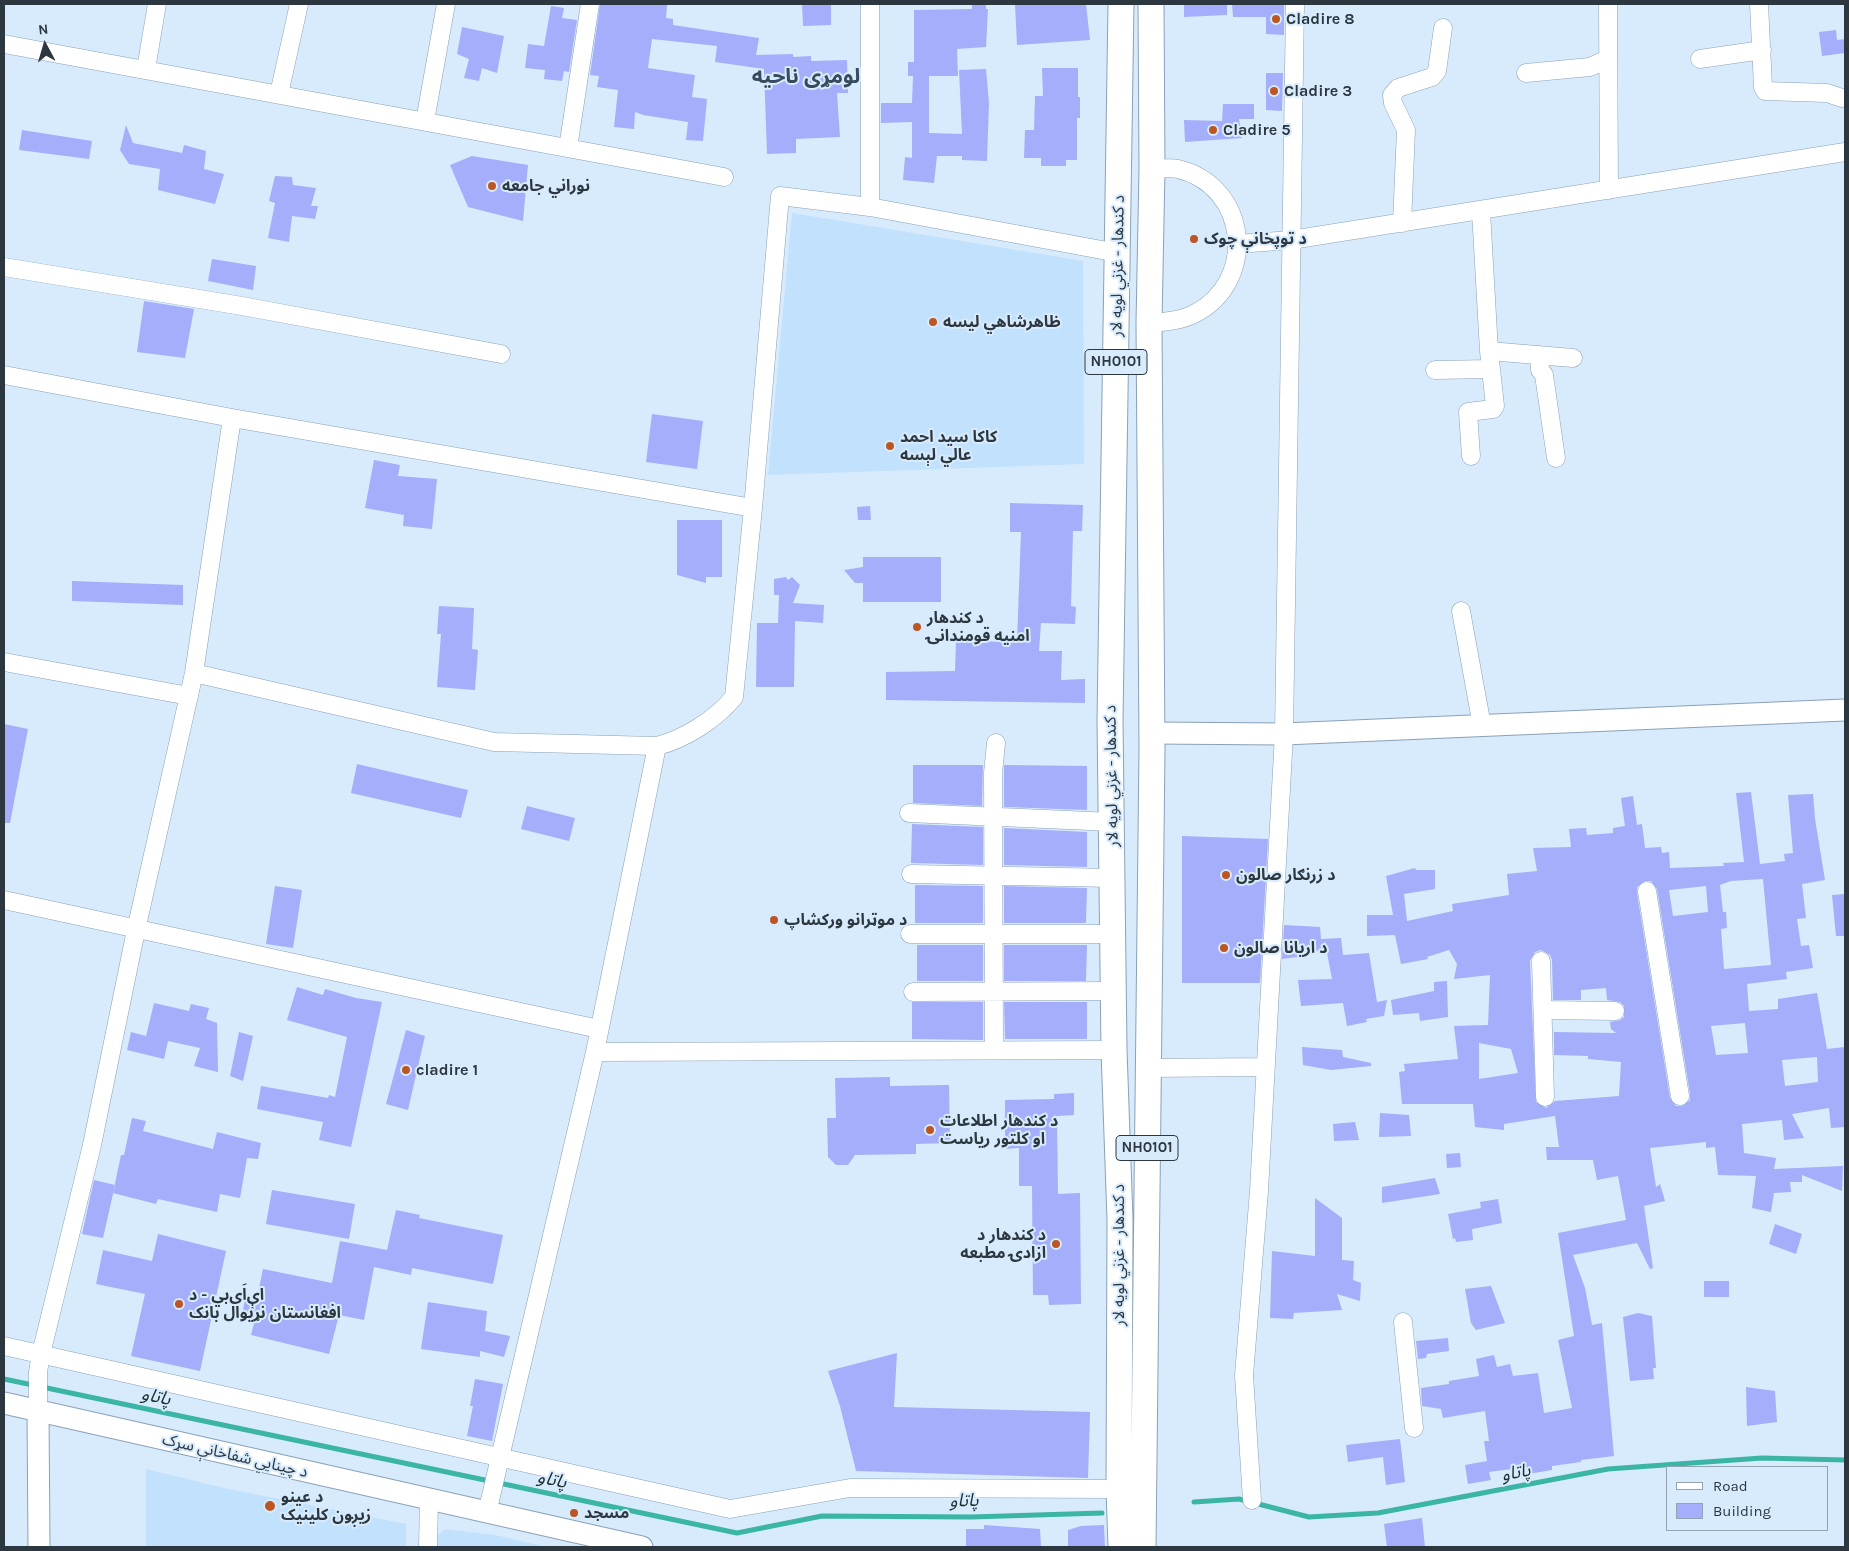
<!DOCTYPE html>
<html>
<head>
<meta charset="utf-8">
<style>
	body { margin:0 }
	#map { position:relative; width:1849px; height:1551px; overflow:hidden; background:#d7ebfd; font-family:Karla,sans-serif }
	canvas { display:block }
	.frame { position:absolute; inset:0; border:5px solid #2d3740; pointer-events:none }
	.legend { position:absolute; left:1666px; top:1466px; width:162px; height:65px; box-sizing:border-box; background:#d7ebfd; border:1px solid #93a3b1; margin:0; padding:6px 9px; list-style:none; font-size:15px; color:#2d3740 }
	.legend li { display:flex; align-items:center; gap:10px; height:25px }
	.legend b { width:25px; border:1px solid #93a3b1 }
	.north { position:absolute; left:20px; top:20px; width:50px; height:50px; -webkit-text-stroke:4px #d7ebfd; paint-order:stroke; rotate:354deg; font-size:14px; font-weight:700; line-height:20px; text-align:center; color:#2d3740 }
	.north::after { content:''; display:block; margin:auto; width:18px; height:22px; background:#2d3740; clip-path:polygon(50% 0,100% 100%,50% 72%,0 100%) }
</style>
</head>
<body>
<div id="map">
<canvas width="1849" height="1551"></canvas>
<div class="frame"></div>
<ul class="legend">
<li><b style="height:6px;background:#fff"></b>Road</li>
<li><b style="height:14px;background:#a4aefa"></b>Building</li>
</ul>
<div class="north">N</div>
</div>
<script>
const ctx = document.querySelector('canvas').getContext('2d');
ctx.lineJoin = 'round';
function fillPath(path, color) { ctx.fillStyle = color; ctx.fill(path, 'evenodd'); }
function trace(path, color, width, dash) { ctx.strokeStyle = color; ctx.lineWidth = width; ctx.lineCap = dash ? 'butt' : 'round'; ctx.setLineDash(dash || []); ctx.stroke(path); }
function label(font, color, halo, rows, align = 'center') {
  ctx.font = font + ' Karla,"Noto Sans Arabic",sans-serif'; ctx.lineWidth = 4; ctx.setLineDash([]); ctx.textBaseline = 'middle'; ctx.strokeStyle = halo; ctx.fillStyle = color; for (const [text, x, y, turn = 0] of rows) {
    ctx.save(); ctx.translate(x, y); ctx.rotate((+turn || 0) * Math.PI / 180); ctx.textAlign = isNaN(turn) ? turn : align; if (halo) ctx.strokeText(text, 0, 0); ctx.fillText(text, 0, 0); ctx.restore();
  }
}
fillPath(new Path2D(`
	M792,213l291,48 1,203 -316,11z
	M146,1469l78,19 182,36v23h-260z
	M445,1529l50,6 51,12h-114l3,-10z`), '#c2e1fd');
trace(new Path2D(`
	M4,1379l733,154 85,-17 149,1 131,-4
	M1194,1502l45,-3 70,18 69,-4 230,-44 154,-11 83,2`), '#3bb5a5', 5);
fillPath(new Path2D(`
	M600,4l67,1 -1,13 7,1v6l86,13 -3,17 37,-1v3l18,-1v5l36,-1 1,33h-11l3,44 -44,2v14l-29,1 -3,-85 -49,-7 2,-16 -65,-7 -4,29 47,7 -3,22 15,2 -4,42 -17,-1 2,-18 -45,-7 -8,-3 -1,17 -20,-2 4,-37 -21,-3 2,-11 -9,-1z
	M802,4h29v21l-28,1z
	M972,4h14v5h2l-2,38 -29,2 1,27h-29v57l33,1 -3,-64 27,-1 3,34 -2,58 -25,-1v-4h-25l-3,27 -31,-3 2,-23 7,1v-36l-31,1v-20h31l1,-27h-5v-14h6v-52l58,-1z
	M1015,4h71l4,36 -73,5z
	M1184,4h43v11l-43,2z
	M1232,4h52v31l-18,-1v-17h-33z
	M551,6l13,2 -2,10 15,2 -8,52 -5,-1 -2,10 -18,-2 1,-9 -20,-2 3,-24 16,2z
	M462,27l42,9 -7,37 -15,-5 -3,13 -15,-3 5,-19 -12,-5z
	M1836,30l1,10 8,-1v14l-23,3 -3,-24z
	M1042,68h36v29h2v21h-3v42h-11v6h-25v-8h-17l1,-28h9l1,-34h8z
	M1266,73h17l-1,38 -16,-1z
	M1223,104h31v15h-15l3,19 -57,4 -1,-22 38,1z
	M126,125l7,18 49,10 2,-8 22,6 -2,18 20,5 -9,30 -57,-14 2,-21 -31,-5 -9,-14z
	M22,130l70,11 -3,18 -70,-9z
	M472,156l56,9 -5,56 -55,-14 -18,-42z
	M275,176l17,1 1,8 23,3 -5,18h7l-3,13 -23,-3 -3,26 -21,-4 7,-35 -6,-2z
	M212,259l44,7 -3,24 -45,-9z
	M144,301l50,8 -9,49 -48,-6z
	M652,414l51,7 -6,48 -51,-7z
	M374,460l26,5 -2,11 39,3 -5,50 -29,-3 1,-11 -39,-7z
	M1010,503l73,2 -1,26h-9l-2,75 5,1 -1,17 -34,-1 -2,28h23l-1,29 24,-1v24l-199,-3v-28l69,-1 1,-30 61,1 4,-110h-11z
	M870,506l1,14h-13l-1,-13z
	M677,520h45v57h-16v6l-29,-8z
	M863,557h78v45h-78v-19h-8l-11,-13 19,-3z
	M786,577l2,3 4,-3 8,8 -7,18 31,2 -1,18 -28,-2 -1,66h-38l1,-64h21l1,-28h-5v-16z
	M72,581l111,4v20l-111,-4z
	M439,606l35,2 -2,41 6,1 -3,40 -38,-3 4,-53h-4z
	M4,724l24,5 -18,94h-6z
	M357,764l111,26 -7,28 -110,-25z
	M913,765h70l-1,41 -69,-3z
	M1004,765l83,1v44l-83,-3z
	M1751,792l9,72 25,-3 -1,-7 9,-1 -5,-58 25,-1 2,25 10,61 -23,4 4,34 -9,1 4,27 8,-1 4,23 -27,4 1,7 -40,5 2,27 29,-2v-10l39,-6 10,56 18,-2v80l-14,1 -2,-20 -37,6 12,24 -20,2 -2,-20 -40,4 2,29 32,5 -2,11 69,-3 -1,25 -40,-16v7h-12l1,10 -17,1 -3,19 -19,-4 4,-32 -38,-1 -3,-28 -9,1v-6l-56,6 6,39 4,-3 5,17 -21,5 9,62 -3,1 -13,-26 -64,12 12,33 7,37 10,-2 12,133 -33,4v2l-29,4v4l-24,4 -1,-7 -38,5 2,8 -23,4 -3,-19 22,-4 -3,-20h5l-4,-30 -42,7 -2,-9 -19,-3 -1,-18 28,-4v-3l30,-5 -3,-17 18,-4 3,12 13,-3 3,12 25,-3 6,40 28,-5 -14,-68 16,-4 -16,-103 68,-13 -8,-44 -21,4 -4,-20h-46l-1,-13h13l-4,-31 -51,8v6l-29,-3 -2,-23h-71l-3,-32 6,-1 -1,-7 54,-5 -4,-33 34,-1 2,-50 -36,4 3,-15 -8,-14 -22,7 1,2 -27,5 -6,-29 -28,1v-21h26l-7,-39 29,-8 1,2h19v19l-31,5 3,27 46,-10 -1,-7 57,-9 -2,-21 30,-3 -4,-23 38,-1 -2,-18 17,-1 1,7 26,-2v-5l12,-2 -4,-28 12,-2 4,29 5,-1 3,24 16,-1 1,6 7,-1 1,16 54,-2 -1,-3 21,-1 -8,-69zM1763,879l8,86 -47,4 -3,-40 6,-1 -1,-16h-3l-3,-27 11,-4zM1645,881h6l6,8 33,205v6l-8,6h-6l-6,-8 -33,-205v-6zM1706,886l2,26 -35,4 -4,-26zM1541,950l9,5 2,5 1,40h28v-10l25,-2 1,12 13,2 4,4v11l-4,3 -10,2 1,7 5,4 -62,-1v23l34,1v3l33,3 -2,34 -64,5 -9,7 -10,-6 -6,-141 5,-9zM1745,1023l3,30 -32,2 -5,-29zM1479,1043l32,6 7,24 -39,6zM1817,1057l1,25 -33,4 -3,-26z
	M527,806l48,12 -6,23 -48,-12z
	M912,824l71,3v38l-72,-2z
	M1004,828l83,4v35l-83,-2z
	M1182,836l86,3 -8,144h-78z
	M915,885l68,1v37h-68z
	M275,886l27,4 -9,58 -27,-4z
	M1004,886l83,2 -1,35h-82z
	M1845,894v42h-9l-4,-41z
	M1284,925l36,2 1,12 20,-1 2,17 26,-2 8,49 10,-2 -3,16 -18,3 1,3 -20,4 -4,-23 -42,3 -3,-26 34,-1 -5,-26 -29,-7 -1,11 -15,2z
	M917,945h66v36h-66z
	M1004,945h83l-1,36h-82z
	M1447,981l1,36 -28,4 -1,-8 -26,2 -2,-15 43,-9v-9z
	M297,987l26,8 2,-6 31,9 26,4 -31,145 -32,-7 4,-18 -66,-13 4,-23 67,12 1,-3 6,2 12,-60 -60,-17z
	M912,1002h71v38l-71,-1z
	M1004,1002h83v37h-82z
	M154,1003l35,8 2,-7 18,4 -3,11 11,4 1,49 -24,-6 6,-18 -32,-7 -4,18 -37,-9 4,-18 15,4z
	M406,1030l19,6 -17,74 -22,-6z
	M239,1032l14,4 -10,45 -13,-5z
	M1302,1047l40,3 1,7 28,6v3l-40,4 -28,-5z
	M890,1077v9l59,-1 1,58 -34,1v10l-61,1 -7,10h-12l-8,-8 -1,-39h9l-1,-40z
	M1074,1093v22l-17,1 1,78 22,-1 1,111 -32,1 -1,-10h-15l-1,-109h-13v-38l-14,1v-49l49,-1v-5z
	M1380,1113l29,2 2,21 -32,1z
	M132,1118l14,3 -3,10 70,18 4,-17 44,11 -3,16 -11,-1 -7,40 -20,-4 -3,18 -59,-13 -2,5 -43,-11 8,-38h3z
	M1355,1122l4,18 -25,1 -1,-17z
	M1460,1153l1,14 -14,1 -1,-14z
	M1435,1178l5,16 -58,9v-16z
	M94,1180l21,5 -12,53 -21,-4z
	M272,1190l83,14 -6,35 -83,-15z
	M1315,1198l27,20v42l12,1 -1,19 8,3 -1,18 -23,-7 5,16 -48,3 -1,6 -23,-1 2,-67 43,5z
	M1498,1199l4,24 -30,6 1,11 -17,2 -1,-4 -2,1 -5,-25 33,-6 -1,-6z
	M396,1210l24,5 -1,3 84,17 -10,49 -81,-16 -1,7 -37,-8 -10,53 -25,-5 -10,39 -78,-19 3,-12 -13,-2 5,-27 11,3 6,-28 69,14 8,-42 47,9z
	M1775,1224l27,10 -6,20 -27,-10z
	M158,1234l68,17 -26,120 -69,-15 14,-62 -49,-10 7,-34 49,11z
	M1704,1281h25v16h-25z
	M1491,1286l14,37 -29,7 -5,-7 -6,-34z
	M428,1302l59,9 -2,20 25,5 -6,21 -24,-6v6l-59,-8z
	M1638,1313l14,3 4,52h-3l1,11 -24,2 -7,-64z
	M1448,1338l1,13 -22,3 -1,4 -8,1 -2,-18z
	M897,1353l-3,54 196,5 -2,66 -232,-7 -16,-65 -12,-35z
	M475,1379l28,5 -11,57 -25,-5 6,-30h-3z
	M1746,1387l29,4 2,31 -30,4z
	M1400,1439l5,43 -19,3 -3,-28 -35,5 -2,-17z
	M1422,1518l3,29h-38l-3,-23z
	M984,1525l56,4 1,18h-75v-18h18z
	M1104,1525l1,22h-37v-17l13,-4z`), '#a4aefa');
const minor = new Path2D(`
	M1608,4l1,186
	M1759,4l4,83 2,4 62,2 15,5
	M4,44l720,133
	M1700,59l62,-9
	M146,69l11,-65
	M1526,73l64,-6 18,-8
	M279,94l20,-90
	M425,121l21,-117
	M568,148l22,-144
	M870,207v-203
	M1402,223l4,-93 -13,-27 -1,-8 6,-7 34,-11 5,-6 6,-43
	M1238,244l53,-4 554,-88
	M4,267l238,39 259,48
	M1149,323c15,-1 31,-2 45,-9 64,-32 55,-128 -16,-145 -8,-2 -18,0 -26,0
	M1489,351l84,7
	M1539,355l1,15 4,5 12,83
	M1435,370l55,-1
	M4,375l228,43 521,90
	M1471,456l-3,-44 25,-3 2,-3 -6,-55 -8,-140
	M1461,611l21,115
	M4,662l185,34
	M194,673l300,69 163,4c28,-7 59,-27 77,-49l19,-189 27,-312 90,11 248,46
	M909,813l204,9
	M911,874l202,4
	M1647,891l33,205
	M4,900l595,129
	M910,934h203
	M1541,961l4,136
	M913,992l200,-1
	M1544,1010l71,1
	M994,1049l-1,-276 3,-30
	M595,1052l519,-2
	M1147,1068l118,-1
	M1403,1322l11,106
	M4,1346l726,163 120,-21 269,1
	M38,1411v-39l3,-18 51,-209 44,-215 58,-257 38,-255
	M1252,1500l-8,-125 15,-184 25,-457 11,-730
	M487,1513l108,-461 62,-306
	M428,1547l1,-47`);
const major = new Path2D(`
	M1151,733l133,1 561,-24
	M4,1403l638,144
	M38,1411l1,136`);
const highway = new Path2D(`
	M1121,1547l-2,-58 1,-269 -6,-170 -4,-330 11,-716
	M1143,1547l9,-799 -3,-425 3,-154 -1,-165`);
trace(minor, '#8aa1b6', 19);
trace(major, '#8aa1b6', 23);
trace(highway, '#8aa1b6', 27);
trace(minor, '#fff', 18);
trace(major, '#fff', 21);
trace(highway, '#fff', 25);
for (const [x, y, r, color] of [
	[1276,19,5,"#bb5624"],
	[1274,91,5,"#bb5624"],
	[1213,130,5,"#bb5624"],
	[492,186,5,"#bb5624"],
	[1194,239,5,"#bb5624"],
	[933,322,5,"#bb5624"],
	[890,446,5,"#bb5624"],
	[917,627,5,"#bb5624"],
	[1226,875,5,"#bb5624"],
	[774,920,5,"#bb5624"],
	[1224,948,5,"#bb5624"],
	[406,1070,5,"#bb5624"],
	[930,1130,5,"#bb5624"],
	[1056,1244,5,"#bb5624"],
	[179,1304,5,"#bb5624"],
	[270,1506,6,"#bb5624"],
	[574,1513,5,"#bb5624"]
]) { const dot = new Path2D(); dot.arc(x, y, r, 0, 2 * Math.PI); ctx.fillStyle = color; ctx.fill(dot); trace(dot, '#d7ebfd', 2); }
for (const [x, y, w] of [
	[1116,362,62],
	[1147,1148,62]
]) { const box = new Path2D(); box.roundRect(x - w / 2, y - 12.5, w, 25, 4); ctx.fillStyle = '#d7ebfd'; ctx.fill(box); trace(box, '#2d3740', 1); }
label('bold 15px', '#2d3740', null, [
	["NH0101",1116,362],
	["NH0101",1147,1148]
]);
label('bold 16px', '#2d3740', '#d7ebfd', [
	["Cladire 8",1286,19],
	["Cladire 3",1284,91],
	["Cladire 5",1223,130],
	["نوراني جامعه",502,186],
	["د توپخانې چوک",1204,239],
	["ظاهرشاهي لیسه",943,322],
	["کاکا سید احمد",900,437],
	["عالي لېسه",900,455],
	["د کندهار",927,618],
	["امنيه قومندانۍ",927,636],
	["د زرنګار صالون",1236,875],
	["د موټرانو ورکشاپ",784,920],
	["د اریانا صالون",1234,948],
	["cladire 1",416,1070],
	["د کندهار اطلاعات",940,1121],
	["او کلتور رياست",940,1139],
	["د کندهار د",1046,1235,"right"],
	["ازادۍ مطبعه",1046,1253,"right"],
	["اې‌اَی‌بي - د",189,1295],
	["افغانستان نړیوال بانک",189,1313],
	["د عینو",281,1497],
	["زیږون کلینیک",281,1515],
	["مسجد",584,1513]
], 'left');
label('16px', '#2d3740', '#d7ebfd', [
	["د کندهار - غزني لويه لار",1118,266,-89],
	["د کندهار - غزني لويه لار",1112,776,-91],
	["د کندهار - غزني لويه لار",1119,1255,-90],
	["د چينايي شفاخانې سړک",235,1456,13]
]);
label('italic 18px', '#1c312d', '#d7ebfd', [
	["پاتاو",156,1397,12],
	["پاتاو",1516,1473,-11],
	["پاتاو",552,1480,12],
	["پاتاو",964,1501,-1]
]);
label('bold 21px', '#364b5e', '#d7ebfd', [
	["لومړی ناحیه",806,77]
]);
</script>
</body>
</html>
